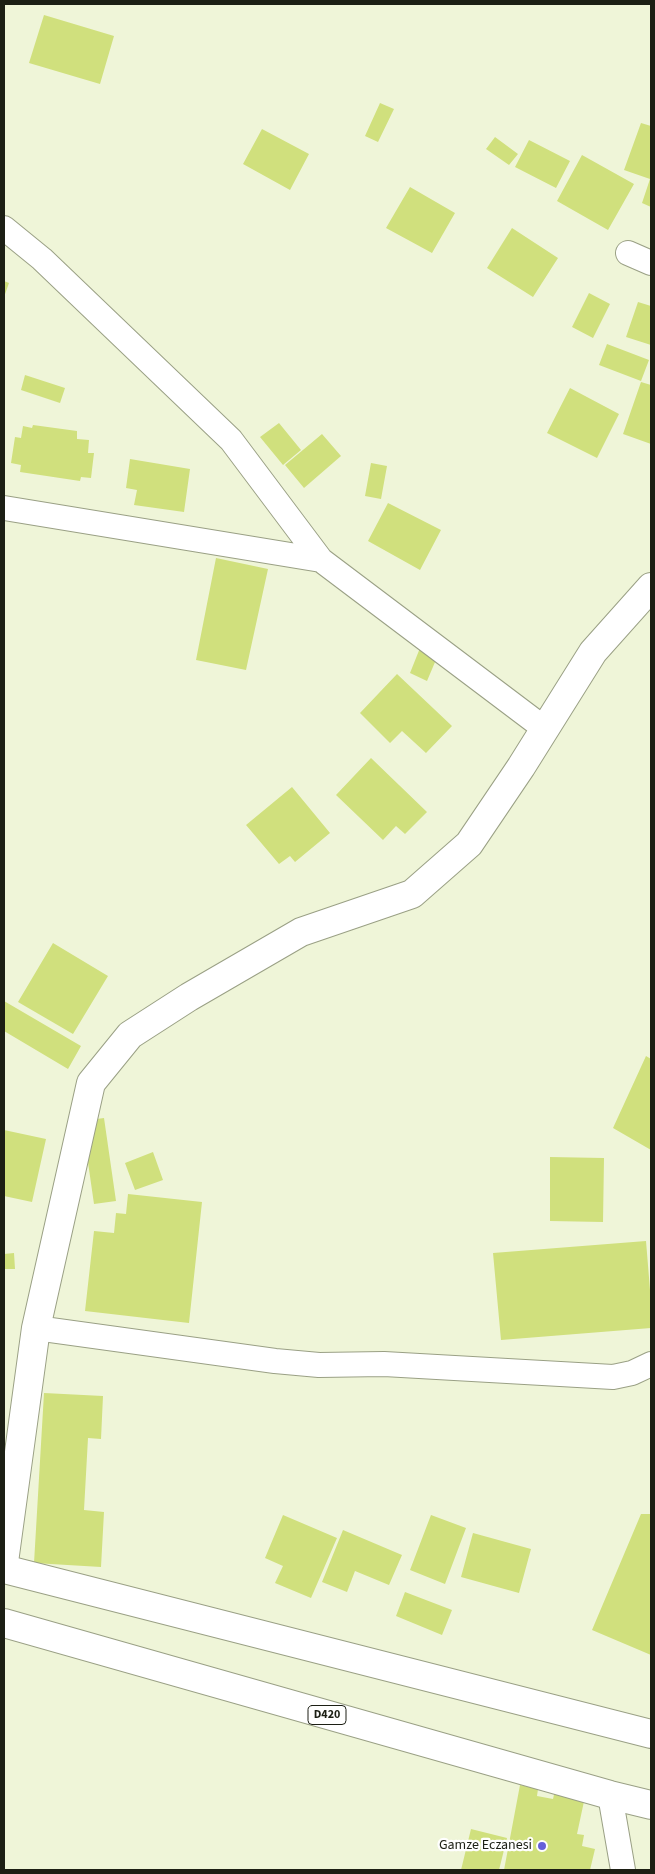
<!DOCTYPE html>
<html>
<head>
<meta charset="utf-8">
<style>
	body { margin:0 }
	#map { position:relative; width:655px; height:1874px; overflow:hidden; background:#eff5d8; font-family:"Source Sans 3",sans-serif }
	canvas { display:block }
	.frame { position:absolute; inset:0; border:5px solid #1c1f14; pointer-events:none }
</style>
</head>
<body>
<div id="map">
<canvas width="655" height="1874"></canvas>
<div class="frame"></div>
</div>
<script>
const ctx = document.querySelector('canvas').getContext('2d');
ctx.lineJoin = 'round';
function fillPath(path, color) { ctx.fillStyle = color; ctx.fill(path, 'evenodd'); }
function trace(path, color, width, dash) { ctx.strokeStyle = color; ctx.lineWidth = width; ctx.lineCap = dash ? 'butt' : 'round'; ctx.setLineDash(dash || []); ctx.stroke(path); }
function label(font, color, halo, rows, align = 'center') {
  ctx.font = font + ' "Source Sans 3",sans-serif'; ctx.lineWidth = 4.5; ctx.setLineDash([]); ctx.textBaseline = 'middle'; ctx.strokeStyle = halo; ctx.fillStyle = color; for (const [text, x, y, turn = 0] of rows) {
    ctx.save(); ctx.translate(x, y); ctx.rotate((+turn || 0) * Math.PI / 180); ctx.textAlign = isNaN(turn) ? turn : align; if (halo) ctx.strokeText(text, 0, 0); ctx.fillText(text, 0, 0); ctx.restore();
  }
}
fillPath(new Path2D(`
	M44,15l70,21 -14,48 -71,-21z
	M380,103l14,6 -16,33 -13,-6z
	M641,123l10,3v81l-9,-4 8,-24 -26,-9z
	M262,129l47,25 -19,36 -47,-26z
	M495,137l23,17 -9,11 -23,-16z
	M529,140l41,21 -14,27 -41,-21z
	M582,155l52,29 -26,46 -51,-29z
	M410,187l45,26 -23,40 -46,-25z
	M512,228l46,30 -25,39 -46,-29z
	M4,281l5,2 -5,14z
	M589,293l21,11 -17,34 -21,-11z
	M638,302l13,4v39l-25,-8z
	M607,344l42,16 -8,21 -42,-16z
	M25,375l40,13 -5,15 -39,-13z
	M641,382l10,3v59l-28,-10z
	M570,388l49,26 -22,44 -50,-25z
	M279,423l22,27 -18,15 -23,-28z
	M33,425l44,6v8l12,1 -1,13h6l-3,25 -10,-1 -1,4 -60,-9 1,-7 -10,-2 4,-26 6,1 2,-12 9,2z
	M322,434l19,22 -37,32 -19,-23z
	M130,459l60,10 -6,43 -50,-7 3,-15 -11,-2z
	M371,463l16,3 -6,33 -16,-3z
	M388,503l53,27 -21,40 -52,-29z
	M216,558l52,11 -22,101 -50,-10z
	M420,648l18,7 -11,26 -17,-8z
	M397,674l55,52 -26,27 -24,-22 -12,12 -30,-30z
	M371,758l56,54 -22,22 -9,-8 -13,14 -47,-45z
	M292,787l38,46 -35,29 -5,-6 -11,8 -33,-39z
	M53,943l55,33 -35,58 -55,-32z
	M4,1001l77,45 -13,23 -64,-38z
	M646,1056l5,3v91l-38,-22z
	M104,1118l12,83 -22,3 -12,-83z
	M4,1130l42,9 -14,63 -28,-6z
	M153,1152l10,28 -28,10 -10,-27z
	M550,1157l54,1 -1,64 -53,-1z
	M128,1194l74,8 -13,121 -104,-12 9,-80 20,2 2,-20 10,1z
	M646,1241l5,61v26l-150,12 -8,-87z
	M14,1253l1,16h-11v-15z
	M44,1393l59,3 -2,43 -13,-1 -4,72 20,2 -3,55 -67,-4z
	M641,1514h10v141l-59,-25z
	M283,1515l54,23 -26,60 -36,-15 8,-17 -18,-8z
	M431,1515l35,13 -21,56 -35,-14z
	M343,1530l59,25 -13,30 -34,-14 -8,21 -25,-10z
	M473,1533l58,16 -12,44 -58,-16z
	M405,1592l47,18 -10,25 -46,-19z
	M520,1785l18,4 -1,7 16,3 3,-13 30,6 -9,42 7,1 -2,11 13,3 -5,21h-86z
	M471,1829l36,9 -8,32h-38z`), '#d0e07d');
const street = new Path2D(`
	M4,228l38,31 189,181 90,120 224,169
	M628,253l23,10
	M4,508l317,52
	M36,1328l239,33 44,4 65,-1 229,13 19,-4 19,-9
	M610,1795l13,75`);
const secondary = new Path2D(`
	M4,1562l32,-234 55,-245 39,-48 59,-38 112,-65 111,-38 57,-50 52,-77 72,-115 58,-65`);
const highway = new Path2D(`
	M4,1569l647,165
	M4,1623l606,172 41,10`);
trace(street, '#9aa085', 26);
trace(secondary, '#9aa085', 30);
trace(highway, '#9aa085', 30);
trace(street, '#fff', 24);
trace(secondary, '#fff', 28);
trace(highway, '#fff', 28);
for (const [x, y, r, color] of [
	[542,1846,5,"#6560d9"]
]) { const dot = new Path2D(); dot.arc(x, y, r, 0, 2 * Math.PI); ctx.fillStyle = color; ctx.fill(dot); trace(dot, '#fff', 2); }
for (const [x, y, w] of [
	[327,1715,38]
]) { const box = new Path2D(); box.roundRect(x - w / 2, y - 9.5, w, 19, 4); ctx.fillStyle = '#fff'; ctx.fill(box); trace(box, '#1c1f14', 1); }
label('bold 12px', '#1c1f14', null, [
	["D420",327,1715]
]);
label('14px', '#1c1f14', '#fff', [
	["Gamze Eczanesi",532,1846]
], 'right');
</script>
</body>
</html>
